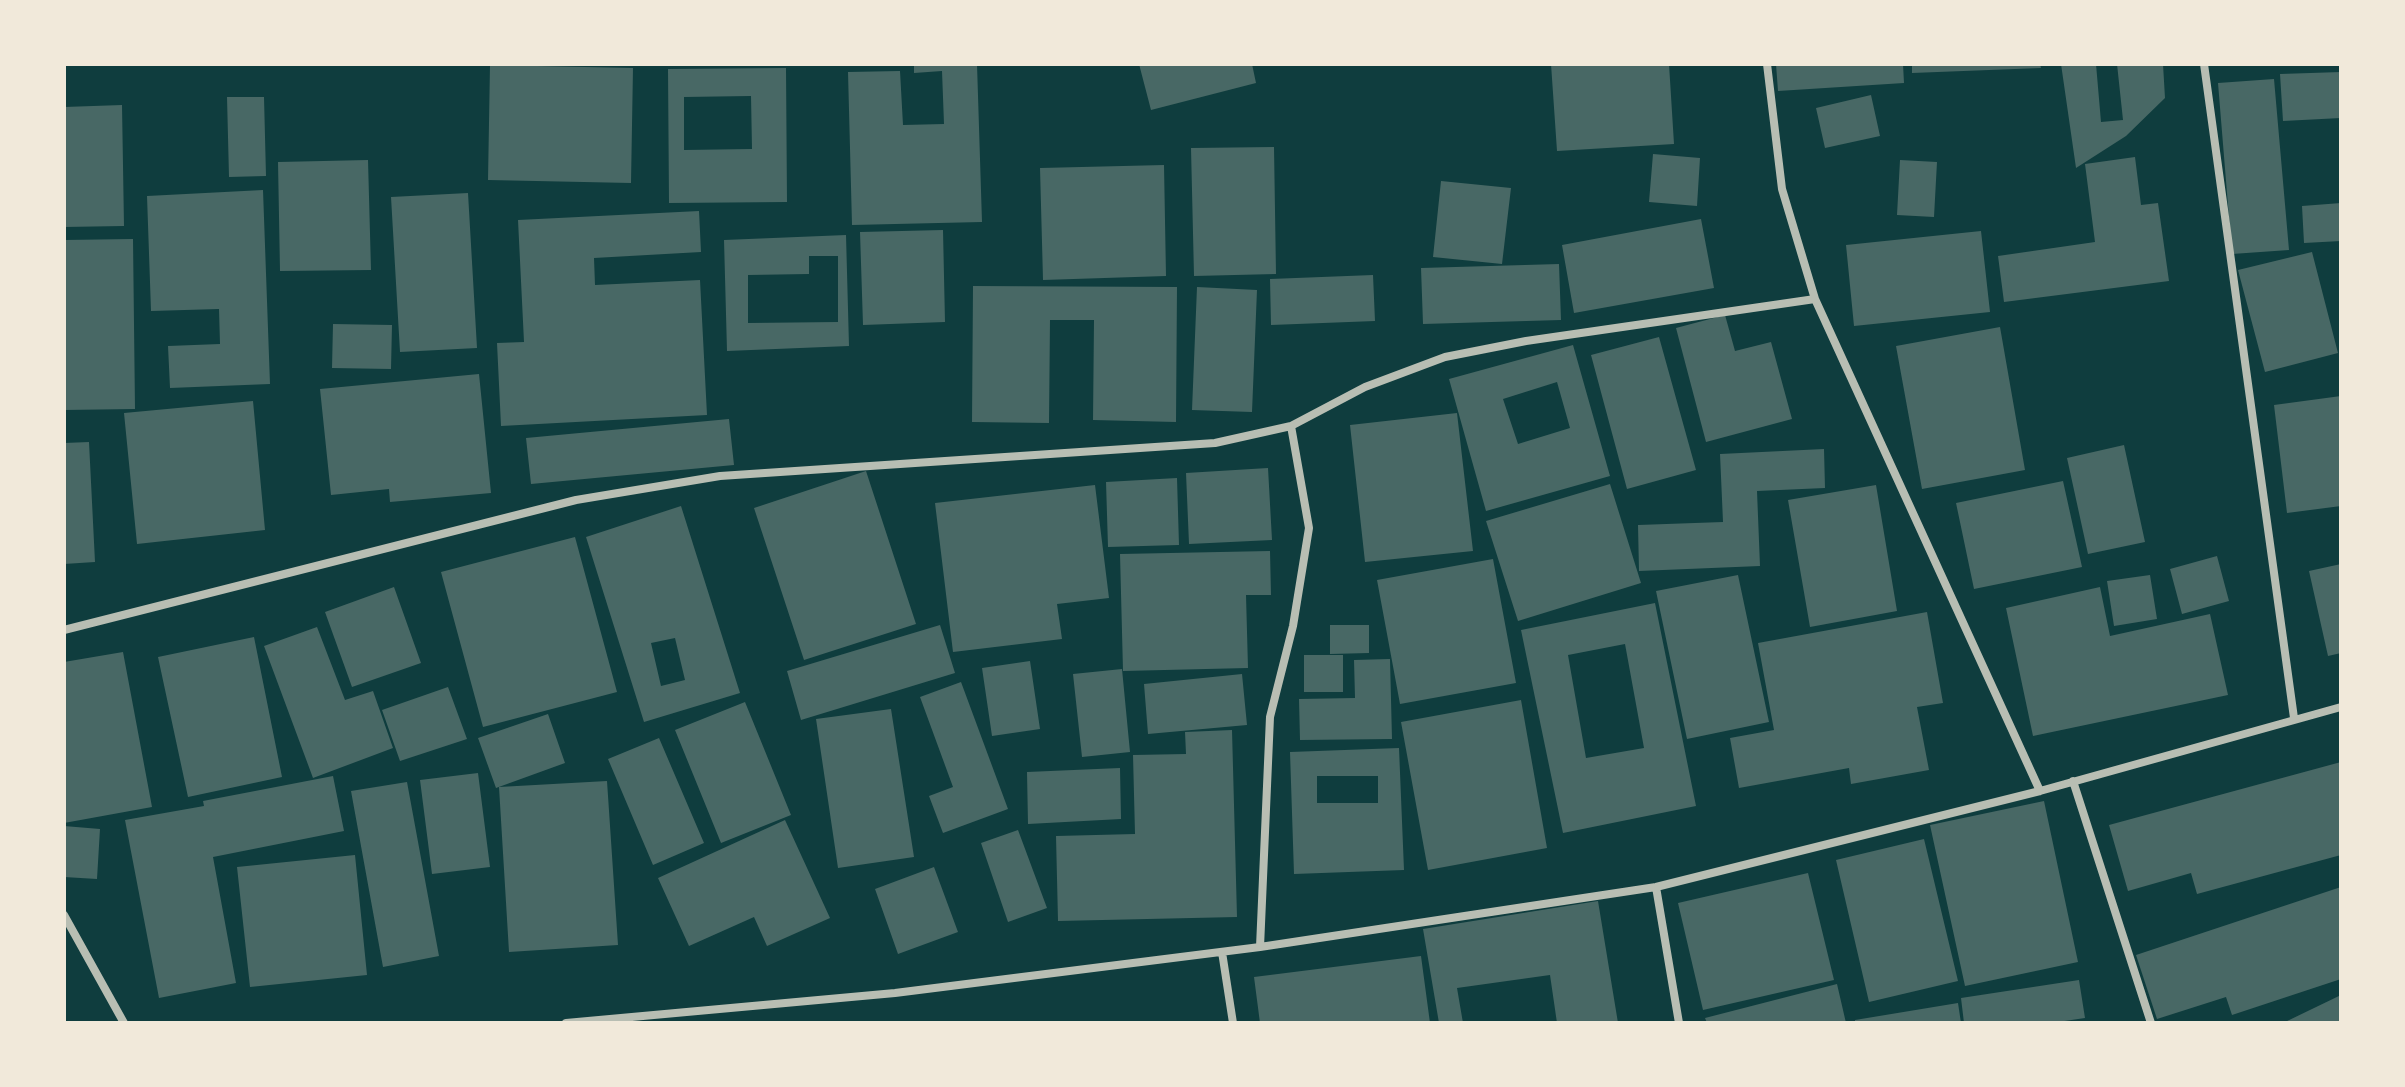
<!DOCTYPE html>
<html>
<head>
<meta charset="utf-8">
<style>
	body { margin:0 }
	#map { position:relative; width:2405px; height:1087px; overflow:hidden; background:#0f3d3e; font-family:Jost,sans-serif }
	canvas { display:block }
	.frame { position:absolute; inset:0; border:66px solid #f1e9da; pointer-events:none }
</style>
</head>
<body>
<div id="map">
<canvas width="2405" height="1087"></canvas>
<div class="frame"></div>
</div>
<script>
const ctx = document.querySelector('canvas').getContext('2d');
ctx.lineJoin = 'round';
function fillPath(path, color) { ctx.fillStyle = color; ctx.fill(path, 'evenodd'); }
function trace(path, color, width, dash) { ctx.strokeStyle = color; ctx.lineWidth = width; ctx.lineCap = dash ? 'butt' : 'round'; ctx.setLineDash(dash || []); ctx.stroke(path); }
fillPath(new Path2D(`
	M977,64l5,158 -130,3 -4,-153 52,-1 3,54 41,-1 -2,-53 -28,2v-8z
	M1139,64h113l4,19 -105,27z
	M1551,64h118l5,80 -117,7z
	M1776,64h127l1,19 -126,8z
	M1912,64h128l1,4 -129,5z
	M2061,64h35l5,58 22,-2 -6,-56h46l2,34 -39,38 -50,32z
	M490,65l143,3 -2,115 -143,-3z
	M786,68l1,134 -118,1 -1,-134zM751,96l1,53 -68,1v-53z
	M2341,72v46l-58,3 -3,-47z
	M2274,79l15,171 -57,4 -14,-171z
	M1871,95l9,41 -55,12 -9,-40z
	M227,97h37l2,79 -37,1z
	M122,105l2,121 -60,1v-120z
	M1274,147l2,127 -82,2 -3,-128z
	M1653,154l47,4 -3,48 -48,-4z
	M2135,157l6,48 17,-2 11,78 -165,21 -6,-46 97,-14 -10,-78z
	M368,160l3,110 -91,1 -2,-109z
	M1900,160l37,2 -3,55 -37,-2z
	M1164,165l2,111 -123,4 -3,-112z
	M1441,181l70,7 -9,76 -69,-7z
	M263,190l7,194 -100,4 -2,-42 52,-2 -1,-35 -68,2 -4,-115z
	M468,193l9,155 -77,4 -9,-155z
	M2341,203v38l-37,2 -2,-37z
	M699,211l2,41 -107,6 1,27 105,-5 7,135 -206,11 -4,-83 27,-1 -6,-122z
	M1701,219l13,69 -140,25 -12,-68z
	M943,230l2,92 -82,3 -3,-93z
	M1981,231l9,81 -136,14 -8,-81z
	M846,235l3,111 -122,5 -3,-111zM809,256h29v66l-90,1v-48l61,-1z
	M133,239l2,170 -71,1v-170z
	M2312,252l26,101 -73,19 -27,-102z
	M1559,264l2,56 -138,4 -2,-56z
	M1373,275l2,46 -104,4 -1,-46z
	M973,286l204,1 -1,135 -83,-2 1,-100h-44l-1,103 -77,-1z
	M1197,287l60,3 -5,122 -60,-2z
	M1725,315l10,36 36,-9 21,77 -86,23 -30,-114z
	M333,324l59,1 -1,44 -59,-1z
	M2000,327l25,143 -103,19 -26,-143z
	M1659,337l37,133 -69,19 -36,-134z
	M1573,345l37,131 -124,35 -37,-132zM1557,382l13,46 -52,16 -15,-45z
	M479,374l12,119 -101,9 -1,-13 -58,6 -11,-106z
	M2341,396v110l-54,7 -13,-108z
	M253,401l12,129 -128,14 -13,-131z
	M1457,413l16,138 -108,11 -15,-137z
	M729,419l5,46 -203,19 -5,-46z
	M89,442l6,120 -31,2v-121z
	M2124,445l21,97 -57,12 -21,-96z
	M1824,449l1,39 -68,3 3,75 -121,5 -1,-46 85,-3 -3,-68z
	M1268,468l4,72 -83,4 -3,-71z
	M866,471l50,153 -112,36 -50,-152z
	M1177,478l2,67 -71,2 -2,-65z
	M2063,481l19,86 -108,22 -18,-86z
	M1610,484l31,99 -123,38 -32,-100z
	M1095,485l14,113 -52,6 5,35 -109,13 -18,-149z
	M1876,485l21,126 -87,16 -22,-127z
	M681,506l59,187 -96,29 -58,-185zM675,638l10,42 -24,6 -10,-43z
	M575,537l42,155 -134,35 -42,-155z
	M1270,551l1,44h-25l2,73 -125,3 -3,-117z
	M2217,556l12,45 -47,13 -12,-45z
	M1493,559l23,124 -116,21 -23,-124z
	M2341,564v89l-13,3 -19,-85z
	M1738,575l31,147 -82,17 -31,-148z
	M2150,575l7,44 -43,7 -7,-45z
	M394,587l27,76 -69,24 -27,-75z
	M2100,587l10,49 100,-22 18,81 -195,41 -27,-128z
	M1655,603l41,203 -133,27 -42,-203zM1625,644l19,104 -58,10 -18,-103z
	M1927,612l16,91 -26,4 12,63 -78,14 -2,-16 -110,20 -9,-50 44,-8 -16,-87z
	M940,625l15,48 -154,47 -14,-49z
	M1330,625h39v28l-39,1z
	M317,627l28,73 28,-9 20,57 -80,30 -49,-132z
	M254,637l28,140 -94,20 -30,-140z
	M123,652l29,155 -88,16v-161z
	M1304,655h39v37h-39z
	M1390,659l2,80 -92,1 -1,-41 56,-1 -1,-38z
	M1030,661l10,68 -48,7 -10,-68z
	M1122,669l8,83 -48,5 -9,-83z
	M1242,674l5,51 -99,9 -4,-50z
	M961,682l47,127 -65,24 -14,-37 24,-9 -33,-90z
	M448,687l19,52 -67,22 -18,-51z
	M1521,700l26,148 -119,22 -27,-148z
	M745,702l46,113 -70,28 -46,-113z
	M891,709l23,148 -76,11 -22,-149z
	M548,714l17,49 -69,25 -18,-50z
	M1232,730l5,187 -179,4 -2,-85 79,-2 -2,-79 53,-1 -1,-22z
	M659,738l45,105 -51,22 -45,-106z
	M1399,748l5,122 -110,4 -4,-122zM1317,776h61v27h-61z
	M2341,762v93l-144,39 -6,-21 -63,18 -19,-66z
	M1120,768l1,51 -93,5 -1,-52z
	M478,773l12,94 -58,7 -12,-94z
	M333,776l11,55 -131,26 23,126 -77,15 -34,-178 79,-14 -1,-5z
	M607,781l11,164 -109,7 -10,-165z
	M407,782l32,174 -56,11 -32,-176z
	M2044,801l34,161 -113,24 -35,-161z
	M785,820l45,98 -63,28 -13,-29 -65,29 -31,-68z
	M64,826l36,3 -3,50 -33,-2z
	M1018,830l29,78 -39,14 -27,-79z
	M1924,839l34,142 -89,21 -33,-142z
	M355,855l12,120 -117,12 -13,-120z
	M934,867l24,65 -60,22 -23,-65z
	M1808,873l26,107 -131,30 -25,-107z
	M2341,887v92l-109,36 -6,-18 -69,22 -21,-64z
	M1598,901l20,122h-61l-7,-48 -93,13 6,35h-24l-16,-94z
	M1421,956l9,67h-170l-6,-46z
	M2079,980l6,38 -34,5h-87l-3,-25z
	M1837,984l9,39h-139l-2,-5z
	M2341,995v28h-58z
	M1958,1003l3,20h-106v-3z`), '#486865');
trace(new Path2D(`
	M1767,64l15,125 33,110 225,492
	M2204,64l90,654
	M64,630l512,-130 144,-24 495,-33 76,-17 74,-39 80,-30 81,-16 289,-42
	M2073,781l78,242
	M1656,887l23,136
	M64,915l60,108
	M1260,947l10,-230 23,-91 16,-98 -18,-102
	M1222,952l11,71
	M566,1023l329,-30 365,-46 396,-60 384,-96 301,-84`), '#b8beb3', 8);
</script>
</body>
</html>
